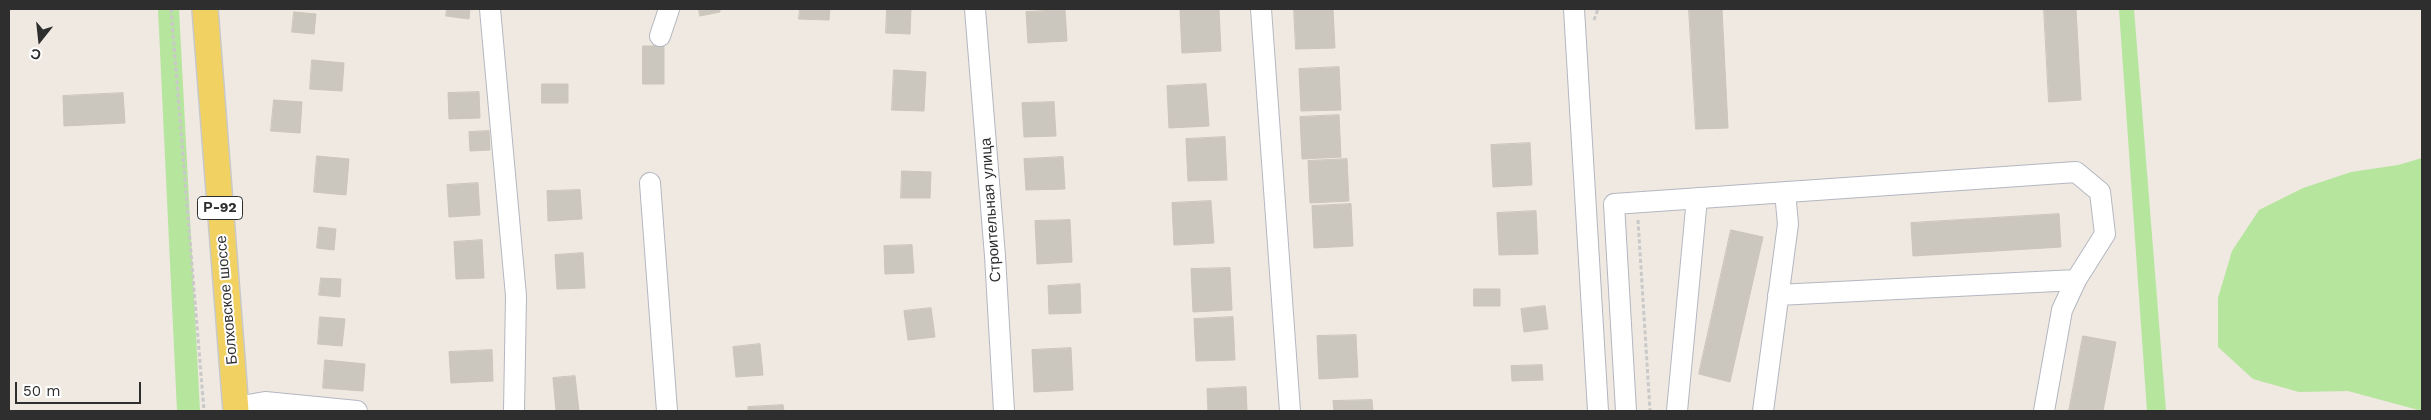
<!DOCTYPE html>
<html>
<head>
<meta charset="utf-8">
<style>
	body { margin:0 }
	#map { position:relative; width:2431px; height:420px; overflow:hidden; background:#efe9e1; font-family:"Work Sans",sans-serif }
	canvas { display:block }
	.frame { position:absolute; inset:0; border:10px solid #2e2e2e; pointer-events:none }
	.north { position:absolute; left:15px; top:15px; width:50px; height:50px; -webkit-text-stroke:4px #fff; paint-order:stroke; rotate:196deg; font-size:14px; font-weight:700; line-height:20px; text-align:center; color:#2e2e2e }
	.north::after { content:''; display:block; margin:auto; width:18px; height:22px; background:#2e2e2e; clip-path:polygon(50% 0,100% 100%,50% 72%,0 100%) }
	.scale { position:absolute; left:15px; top:382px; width:126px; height:22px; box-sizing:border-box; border:2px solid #2e2e2e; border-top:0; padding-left:6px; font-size:15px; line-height:18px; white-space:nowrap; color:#2e2e2e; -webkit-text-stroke:4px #fff; paint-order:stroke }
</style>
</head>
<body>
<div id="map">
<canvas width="2431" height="420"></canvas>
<div class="frame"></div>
<div class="north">С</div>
<div class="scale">50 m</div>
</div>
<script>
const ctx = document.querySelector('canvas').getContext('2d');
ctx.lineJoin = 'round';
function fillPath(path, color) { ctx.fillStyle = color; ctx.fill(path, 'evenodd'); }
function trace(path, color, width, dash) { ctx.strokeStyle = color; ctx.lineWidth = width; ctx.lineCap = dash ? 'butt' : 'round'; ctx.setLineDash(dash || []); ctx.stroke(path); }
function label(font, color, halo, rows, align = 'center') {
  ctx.font = font + ' "Work Sans",sans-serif'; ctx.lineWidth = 4; ctx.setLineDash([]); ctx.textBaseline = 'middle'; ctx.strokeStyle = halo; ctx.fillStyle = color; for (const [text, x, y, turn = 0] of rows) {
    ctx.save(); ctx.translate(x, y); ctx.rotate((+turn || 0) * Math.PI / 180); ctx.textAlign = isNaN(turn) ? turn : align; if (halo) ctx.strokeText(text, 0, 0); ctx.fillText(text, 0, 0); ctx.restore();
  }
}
fillPath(new Path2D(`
	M158,9h21l21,402h-23z
	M2119,9h15l32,402h-19z
	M2422,158v253l-74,-20 -49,1 -46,-13 -35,-32v-49l14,-47 27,-41 44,-22 48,-16 47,-7z`), '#b6e59e');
const building = new Path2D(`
	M447,9h23l-1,10 -23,-3z
	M699,9h21v3l-20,4z
	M800,9h30l-1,11 -30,-1z
	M887,9h24l-1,25 -24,-1z
	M1219,9l2,42 -39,2 -2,-43z
	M1294,9h39l2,39 -39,1z
	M1689,9h33l6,119 -32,1z
	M2044,9h32l5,91 -32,2z
	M1065,10l2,31 -39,2 -2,-31z
	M294,12l22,2 -2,20 -22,-2z
	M643,46h21v38h-21z
	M312,60l32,3 -2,28 -32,-2z
	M1339,67l2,43 -40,1 -2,-42z
	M894,70l32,2 -2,39 -32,-1z
	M542,84h26v19h-26z
	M1206,84l3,42 -40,2 -2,-42z
	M479,92l1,26 -31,1 -1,-26z
	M123,93l2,30 -61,3 -1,-30z
	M274,100l28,2 -2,31 -29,-2z
	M1054,102l2,34 -32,1 -2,-34z
	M1339,115l2,42 -39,2 -2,-42z
	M489,131l1,19 -20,1 -1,-19z
	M1225,137l2,43 -39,1 -2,-42z
	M1530,143l2,42 -39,2 -2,-42z
	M317,156l32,3 -3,36 -32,-3z
	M1063,157l2,32 -39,1 -2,-31z
	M1347,159l2,42 -39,2 -2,-42z
	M902,171l29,1 -1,26h-29z
	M478,183l2,32 -31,2 -2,-32z
	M580,190l2,29 -34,2 -1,-30z
	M1211,201l3,42 -40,2 -2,-42z
	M1351,204l2,42 -39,2 -2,-42z
	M1536,211l2,43 -39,1 -2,-42z
	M2059,214l2,33 -148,9 -2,-33z
	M1070,220l2,42 -35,2 -2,-43z
	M319,227l17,2 -2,21 -17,-2z
	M1731,230l32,7 -33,145 -31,-8z
	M482,240l2,38 -28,1 -2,-37z
	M912,245l2,28 -29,1 -1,-28z
	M583,253l2,35 -28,1 -2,-34z
	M1230,268l2,42 -39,2 -2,-43z
	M321,278l20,1 -1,18 -21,-2z
	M1080,284l1,29 -32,1 -1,-28z
	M1474,289h26v17h-26z
	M1545,306l3,23 -24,3 -3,-23z
	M931,308l4,29 -27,3 -4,-29z
	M320,317l25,2 -3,27 -24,-2z
	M1233,317l2,43 -39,1 -2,-42z
	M1356,335l2,42 -39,2 -2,-43z
	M2083,336l33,6 -13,69h-34z
	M760,344l3,31 -27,2 -3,-30z
	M1071,348l2,42 -39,2 -2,-42z
	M492,350l1,31 -42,2 -2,-31z
	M325,360l40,4 -2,27 -40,-3z
	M1542,365l1,15 -31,1 -1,-15z
	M575,376l4,35h-23l-3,-33z
	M1246,387l1,24h-39l-1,-22z
	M1372,400l1,11h-39l-1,-10z
	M783,405l1,6h-36v-4z`);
fillPath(building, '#cbc7bf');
trace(building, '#cbc5ba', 1);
const minor = new Path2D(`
	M490,9l26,287 -2,115
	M975,9l20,247 9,155
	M1261,9l29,402
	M1574,9l24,402
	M660,36l9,-27
	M650,183l17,228
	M236,407l29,-5 92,9
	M1626,411l-12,-207 462,-32 24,20 5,42 -29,46 -298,15
	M1677,411l20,-213
	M1763,411l25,-187 -3,-32
	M2044,411l18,-101 14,-30`);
const major = new Path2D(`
	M205,9l31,402`);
trace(minor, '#b4b7c1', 22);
trace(major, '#c9c9c9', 28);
trace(new Path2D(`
	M171,9l33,402
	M1594,20l4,-11
	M1638,220l12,191`), '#c9c9c9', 3, [4, 2.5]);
trace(minor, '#fff', 20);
trace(major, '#f2d163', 25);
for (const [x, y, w] of [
	[220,208,45]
]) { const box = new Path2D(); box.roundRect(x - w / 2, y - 11.5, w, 23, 4); ctx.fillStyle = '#fff'; ctx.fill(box); trace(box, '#2e2e2e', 1); }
label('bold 14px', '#2e2e2e', null, [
	["Р-92",220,208]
]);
label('15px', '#2e2e2e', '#fff', [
	["Строительная улица",991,210,-94],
	["Болховское шоссе",227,300,-95]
]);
</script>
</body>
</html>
